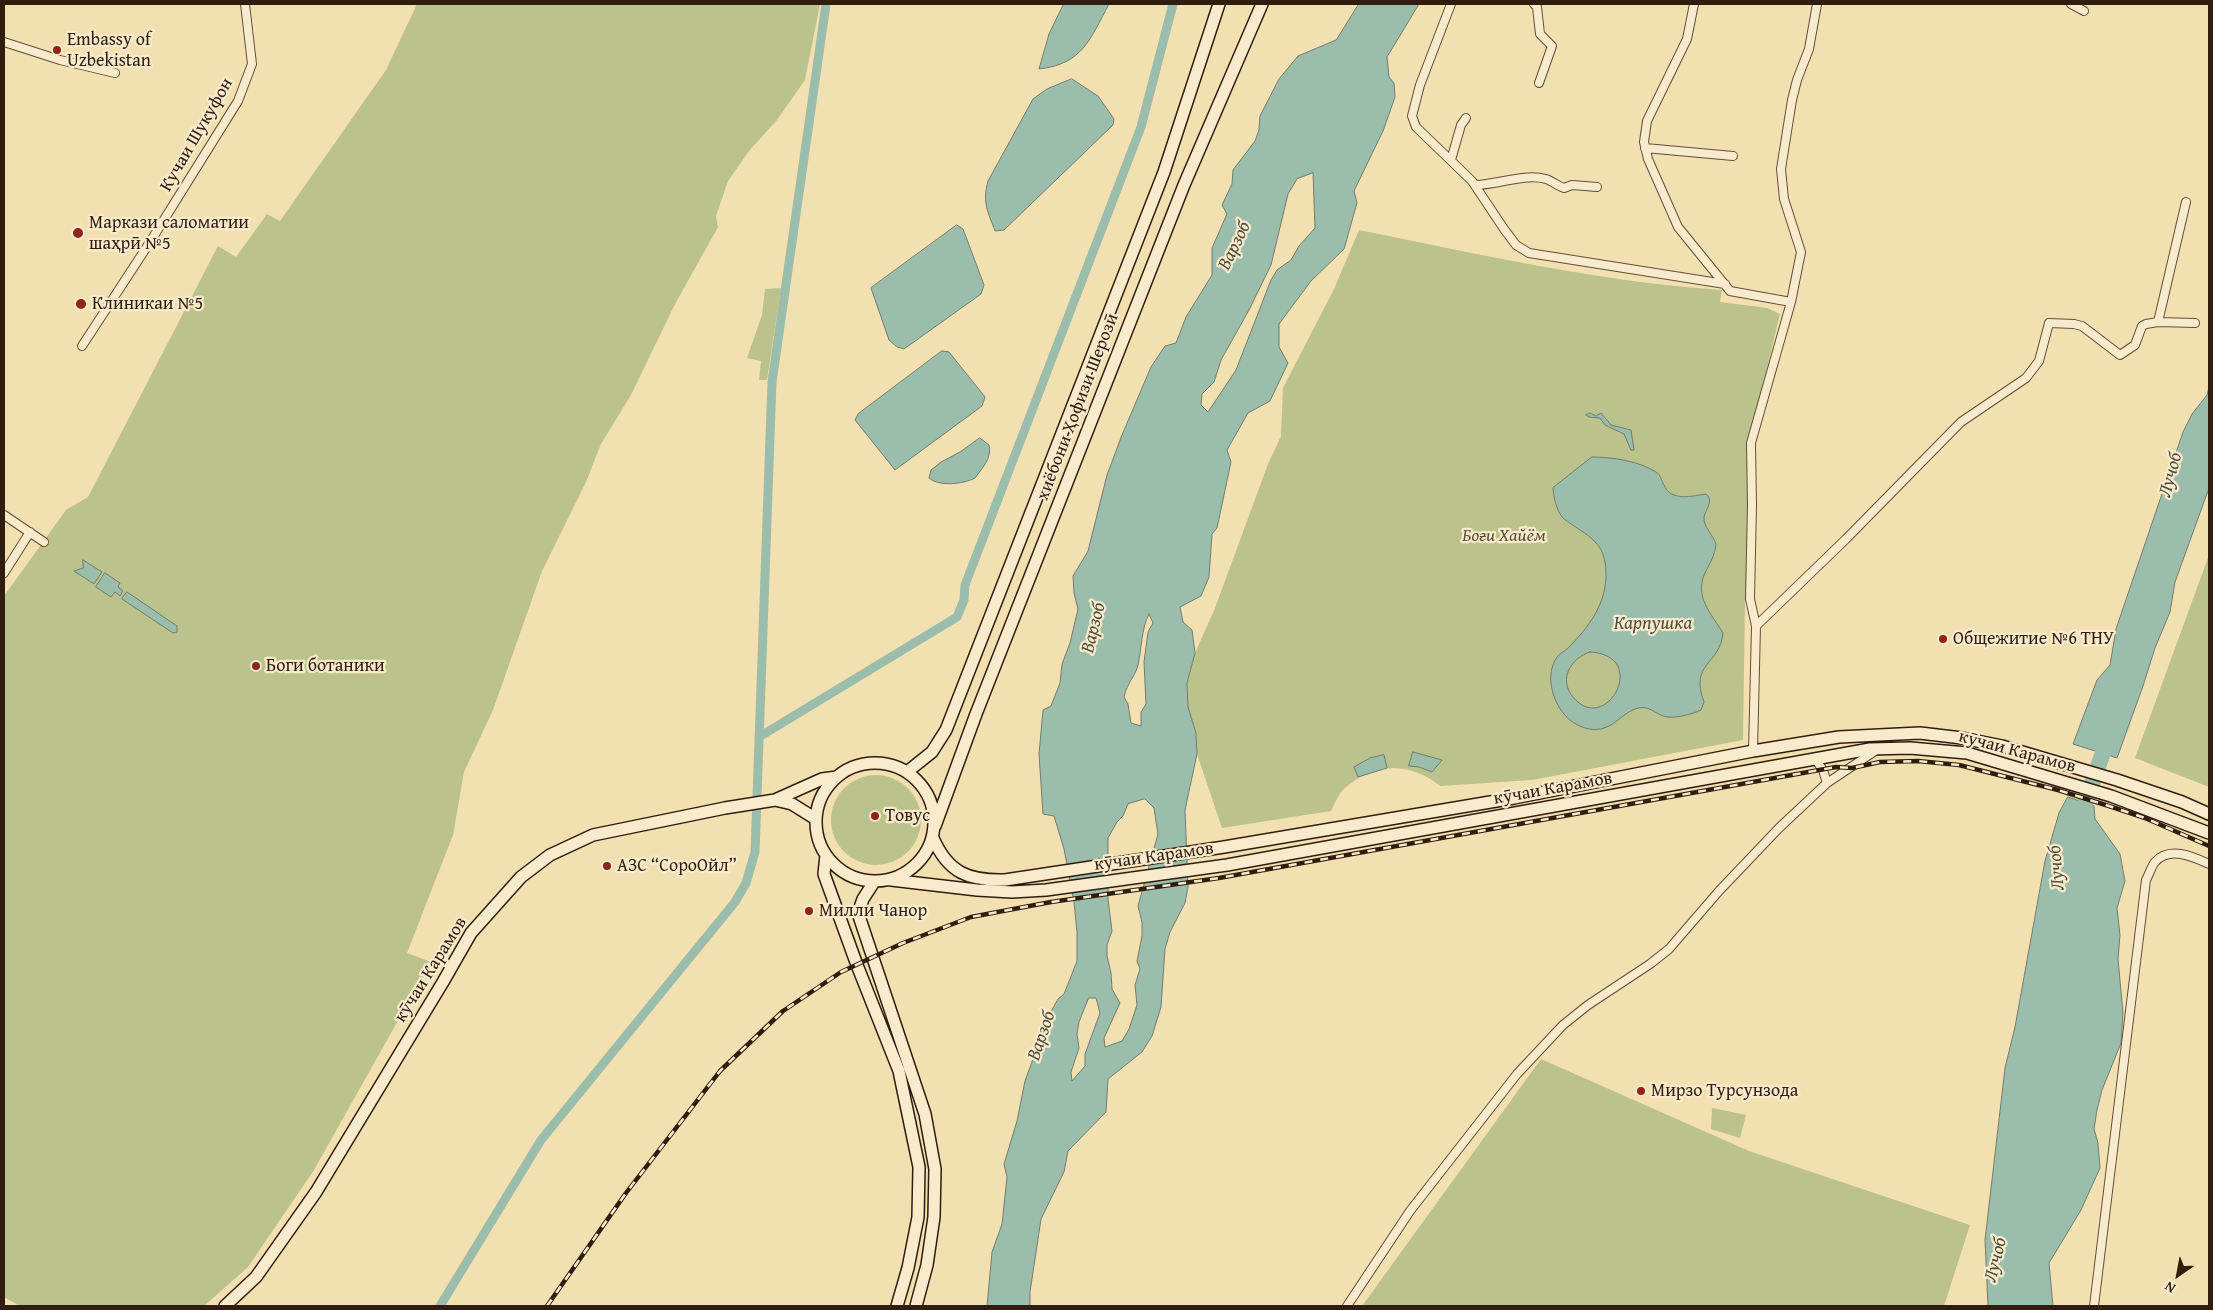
<!DOCTYPE html>
<html>
<head>
<meta charset="utf-8">
<style>
	body { margin:0 }
	#map { position:relative; width:2213px; height:1310px; overflow:hidden; background:#f3e0b1; font-family:"Gentium Book Plus",serif }
	canvas { display:block }
	.frame { position:absolute; inset:0; border:5px solid #311d0f; pointer-events:none }
	.north { position:absolute; left:2153px; top:1250px; width:50px; height:50px; -webkit-text-stroke:4px #f7ebcc; paint-order:stroke; rotate:213deg; font-size:14px; font-weight:700; line-height:20px; text-align:center; color:#311d0f }
	.north::after { content:''; display:block; margin:auto; width:18px; height:22px; background:#311d0f; clip-path:polygon(50% 0,100% 100%,50% 72%,0 100%) }
</style>
</head>
<body>
<div id="map">
<canvas width="2213" height="1310"></canvas>
<div class="frame"></div>
<div class="north">N</div>
</div>
<script>
const ctx = document.querySelector('canvas').getContext('2d');
ctx.lineJoin = 'round';
function fillPath(path, color) { ctx.fillStyle = color; ctx.fill(path, 'evenodd'); }
function trace(path, color, width, dash) { ctx.strokeStyle = color; ctx.lineWidth = width; ctx.lineCap = dash ? 'butt' : 'round'; ctx.setLineDash(dash || []); ctx.stroke(path); }
function label(font, color, halo, rows, align = 'center') {
  ctx.font = font + ' "Gentium Book Plus",serif'; ctx.lineWidth = 4.5; ctx.setLineDash([]); ctx.textBaseline = 'middle'; ctx.strokeStyle = halo; ctx.fillStyle = color; for (const [text, x, y, turn = 0] of rows) {
    ctx.save(); ctx.translate(x, y); ctx.rotate((+turn || 0) * Math.PI / 180); ctx.textAlign = isNaN(turn) ? turn : align; if (halo) ctx.strokeText(text, 0, 0); ctx.fillText(text, 0, 0); ctx.restore();
  }
}
fillPath(new Path2D(`
	M417,4h403l-15,76 -28,40 -28,31 -21,30 -12,35 2,11 -44,79 -43,89 -30,49 -15,38 -44,89 -49,139 -29,62 -11,63 -46,118 24,9 -117,208 -66,97 -44,39h-184l-16,-9v-701l62,-86 22,-13 130,-251 18,11 31,-43 13,7 106,-151z
	M1359,230c120,24 240,52 363,60l-2,12 47,6 13,6 -21,87 -11,38 -2,18 5,23 -6,122 -2,138 -211,40 -92,6c-29,-24 -66,-24 -95,2 -6,5 -10,15 -14,23l-109,17 -25,-74 -1,-21 -8,-26 -1,-24 8,-30 20,-45 53,-144 13,-28 2,-48 51,-99z
	M781,288l-14,92h-8l2,-19 -14,-3 15,-43 3,-26z
	M2209,555v232l-74,-29z
	M831 820a45 45 0 1 1 90 0a45 45 0 1 1-90 0Z
	M1541,1059l208,92 221,74 -26,81h-582z
	M1712,1108l34,7 -6,23 -29,-9z`), '#bbc28b');
const water = new Path2D(`
	M1064,4h45c-19,35 -26,60 -70,65l10,-35z
	M1359,4h60l-32,53 2,20 5,6 1,14 -12,34 -29,60 3,12 -13,46 -33,32 -32,43v23l9,16 -18,38 -22,12 -21,37 4,12 -14,66 -5,6 -3,43 -8,19 -21,11 3,15 9,8 3,23 -8,30 1,24 8,26 1,21 -12,56 3,77 -3,16 -15,29 -5,17 -4,58 -9,29 -10,16 -34,27 -2,33 -38,39 -4,21 -23,47 -11,73v14h-43l5,-54 10,-28 5,-47 -3,-13 13,-43 8,-40 24,-66 9,-16 6,-5 13,-33v-29l-3,-30 -10,-53 -10,-33 -11,-2 -4,-60 4,-44 8,-4 9,-23 2,-19 8,-21 8,-34 -4,-16 -1,-17 15,-25 19,-76 15,-40 29,-68 14,-21 11,-3 10,-26 26,-42v-27l15,-34 -5,-9 10,-21 1,-14 22,-29 4,-11 1,-14 19,-37 19,-23 38,-16zM1313,173l2,55 -16,18 -8,14 -14,10 -6,10 -35,90 -28,42 -7,-7 1,-11 12,-12 7,-22 28,-50 22,-45 17,-71 9,-15zM1149,614l4,9 -5,9 -4,30 2,42 -5,8v14l-10,-3 -3,-19 -4,-7c3,-14 12,-22 14,-32 4,-18 3,-35 11,-51zM1145,799l9,9 4,26 -20,72 4,16v14l-5,25 3,8 -5,16 2,20 -8,24 -7,12 -17,6 -1,-9 16,-35 -8,-14 -1,-16 -4,-17v-11l5,-14 -4,-32v-61l9,-16 6,-6 5,-12zM1089,998h7l4,15 -15,41v12l-13,15 -1,-9 8,-24 -2,-14 2,-12z
	M1072,79l26,17 16,23 -1,6 -109,105 -9,1c-7,-19 -13,-29 -7,-50l45,-82 14,-10z
	M957,225l6,4 21,56 -3,9 -77,55 -7,-2 -8,-7 -18,-52z
	M942,351l7,1 36,45 -3,9 -87,64 -40,-50 3,-6z
	M2209,386v102l-34,94 -5,30 -15,36 -12,38 -26,72 -44,-14 24,-64 13,-15 6,-36 67,-197 9,-18 15,-19z
	M1590,413l6,3 5,-3 10,12 20,5 3,20h-3l-7,-16 -19,-9 -5,-7 -11,-1 -3,-2z
	M980,438l9,7c3,13 -6,22 -14,33 -11,6 -36,9 -46,0l2,-8 10,-8 19,-10z
	M1592,457c20,0 47,4 64,15 5,3 5,8 8,13 7,17 28,11 42,9l3,3c2,8 -3,12 -5,20 -1,9 9,18 12,27 -1,11 -6,19 -11,29 -11,24 6,40 18,60 -3,32 -34,30 -19,69l-3,8c-9,4 -23,8 -33,7 -13,-1 -19,-15 -35,-7 -10,4 -18,15 -29,18 -14,5 -31,-3 -40,-14 -12,-14 -19,-40 -7,-57 2,-3 8,-6 11,-9 21,-21 39,-45 38,-76 -1,-26 -12,-33 -32,-46 -4,-3 -9,-6 -12,-9 -6,-9 -8,-18 -9,-29zM1590,652c61,3 16,85 -17,45 -15,-18 -2,-39 17,-45z
	M83,560l19,12 -8,12 -20,-13 9,-3z
	M105,573l15,10 -2,4 5,4 -3,5 -5,-4 -4,5 -15,-10z
	M127,592l50,34v6l-4,1 -51,-34z
	M1413,752l29,8 -10,12 -13,-5 -10,-1z
	M1384,755l3,13 -29,9 -4,-10 16,-9z
	M2068,797l26,9 1,13 25,35 5,27 -8,27 3,27 -2,24 5,54 -2,30 -19,47 -5,20 -3,19 4,14 2,25 -19,42 -32,53 4,43h-65l-3,-66 20,-172 10,-41 30,-166 14,-48z`);
fillPath(water, '#9bbdac');
trace(water, '#717d6d', 1);
trace(new Path2D(`
	M759,737l198,-120 7,-17 1,-15 176,-458 32,-123
	M440,1306l101,-166 194,-238 11,-19 9,-31 17,-470 54,-378`), '#9bbdac', 9);
trace(new Path2D(`
	M2078,823l32,-90`), '#9bbdac', 16);
const minor = new Path2D(`
	M1451,4l-31,81 -8,31 4,11 56,54 32,48 12,16 13,8 196,31
	M1534,4l3,3 3,27 12,12 -13,37
	M1694,4l-7,35 -40,82 -3,21 4,17 30,68 52,64 61,11
	M2071,4l13,7
	M4,42l56,18 55,13
	M1645,148l88,8
	M1451,160l10,-35 5,-7
	M1475,185c22,0 49,-12 71,-6 6,2 12,7 18,9l8,-3 25,2
	M2158,322l28,-120
	M82,346l70,-107 86,-138 14,-37 -7,-60
	M4,515l40,27
	M4,573l26,-41
	M1756,626l90,-87 115,-117 65,-44 13,-17 10,-38 25,1 8,2 38,29 15,-10 7,-19 4,-2 12,-2 37,1
	M1753,751l3,-125 -6,-27 2,-94 -1,-62 40,-141 10,-50 -17,-53 -3,-30 11,-69 5,-20 12,-31 8,-45
	M1815,759l8,11 4,13
	M1347,1306l63,-95 107,-137 46,-49 25,-20 62,-41 19,-15 50,-58 60,-63 48,-45 51,-34
	M2094,1306l52,-426c3,-5 5,-13 9,-18 14,-16 37,-6 54,2`);
const secondary = new Path2D(`
	M816 822a59 59 0 1 1 118 0a59 59 0 1 1-118 0Z
	M907,772l25,-20 14,-22 218,-558 55,-168
	M775,800l17,4 24,15
	M935,826l41,-112 208,-529 78,-181
	M933,838c15,35 36,43 72,42l219,-33 290,-49 239,-47 86,-14 40,-2 41,-2 42,5 40,8 115,34 65,22 27,12
	M826,855l-2,19 33,91 42,106 20,96 -1,50 -10,51 -11,38
	M891,880l86,10 35,2 34,-2 181,-25 643,-116 40,-1 57,5 144,43 98,37
	M874,882l-11,17 -5,14 67,201 10,55 -1,48 -7,48 -11,41
	M225,1306l31,-29 60,-85 127,-210 28,-49 50,-56 29,-22 43,-20 132,-27 50,-8 47,-21 15,-2`);
trace(minor, '#624e38', 10);
trace(secondary, '#311d0f', 14);
trace(minor, '#f7ebcc', 8);
trace(secondary, '#f7ebcc', 11);
const rail = new Path2D(`
	M547,1306l79,-113 94,-122 63,-60 58,-39 62,-29 68,-26 80,-15 168,-24 617,-111 16,1 28,-6 38,-1 41,4 99,25 54,17 33,11 64,28`);
trace(rail, '#311d0f', 4.5);
trace(rail, '#f7ebcc', 2.5, [8]);
for (const [x, y, r, color] of [
	[57,50,5,"#8f2418"],
	[78,233,6,"#8f2418"],
	[81,304,6,"#8f2418"],
	[1943,639,5,"#8f2418"],
	[256,666,5,"#8f2418"],
	[875,816,5,"#8f2418"],
	[607,866,5,"#8f2418"],
	[809,911,5,"#8f2418"],
	[1641,1091,5,"#8f2418"]
]) { const dot = new Path2D(); dot.arc(x, y, r, 0, 2 * Math.PI); ctx.fillStyle = color; ctx.fill(dot); trace(dot, '#f7ebcc', 2); }
label('18px', '#311d0f', '#f7ebcc', [
	["Embassy of",67,40],
	["Uzbekistan",67,61],
	["Маркази саломатии",89,223],
	["шаҳрӣ №5",89,244],
	["Клиникаи №5",92,304],
	["Общежитие №6 ТНУ",1953,639],
	["Боги ботаники",266,666],
	["Товус",885,816],
	["АЗС “СороОйл”",617,866],
	["Милли Чанор",819,911],
	["Мирзо Турсунзода",1651,1091]
], 'left');
label('18px', '#311d0f', '#f7ebcc', [
	["Кучаи Шукуфон",197,135,-60],
	["хиёбони Ҳофизи Шерозӣ",1078,407,-69],
	["кӯчаи Карамов",2017,752,15],
	["кӯчаи Карамов",1553,789,-10],
	["кӯчаи Карамов",1154,857,-8],
	["кӯчаи Карамов",431,970,-58]
]);
label('italic 18px', '#5a4f34', '#f7ebcc', [
	["Боғи Хайём",1504,536]
]);
label('italic 19px', '#514d3e', '#f7ebcc', [
	["Варзоб",1235,246,-64],
	["Лучоб",2171,475,-75],
	["Карпушка",1653,624],
	["Варзоб",1094,628,-76],
	["Лучоб",2057,868,-95],
	["Варзоб",1042,1036,-71],
	["Лучоб",1996,1260,-76]
]);
</script>
</body>
</html>
